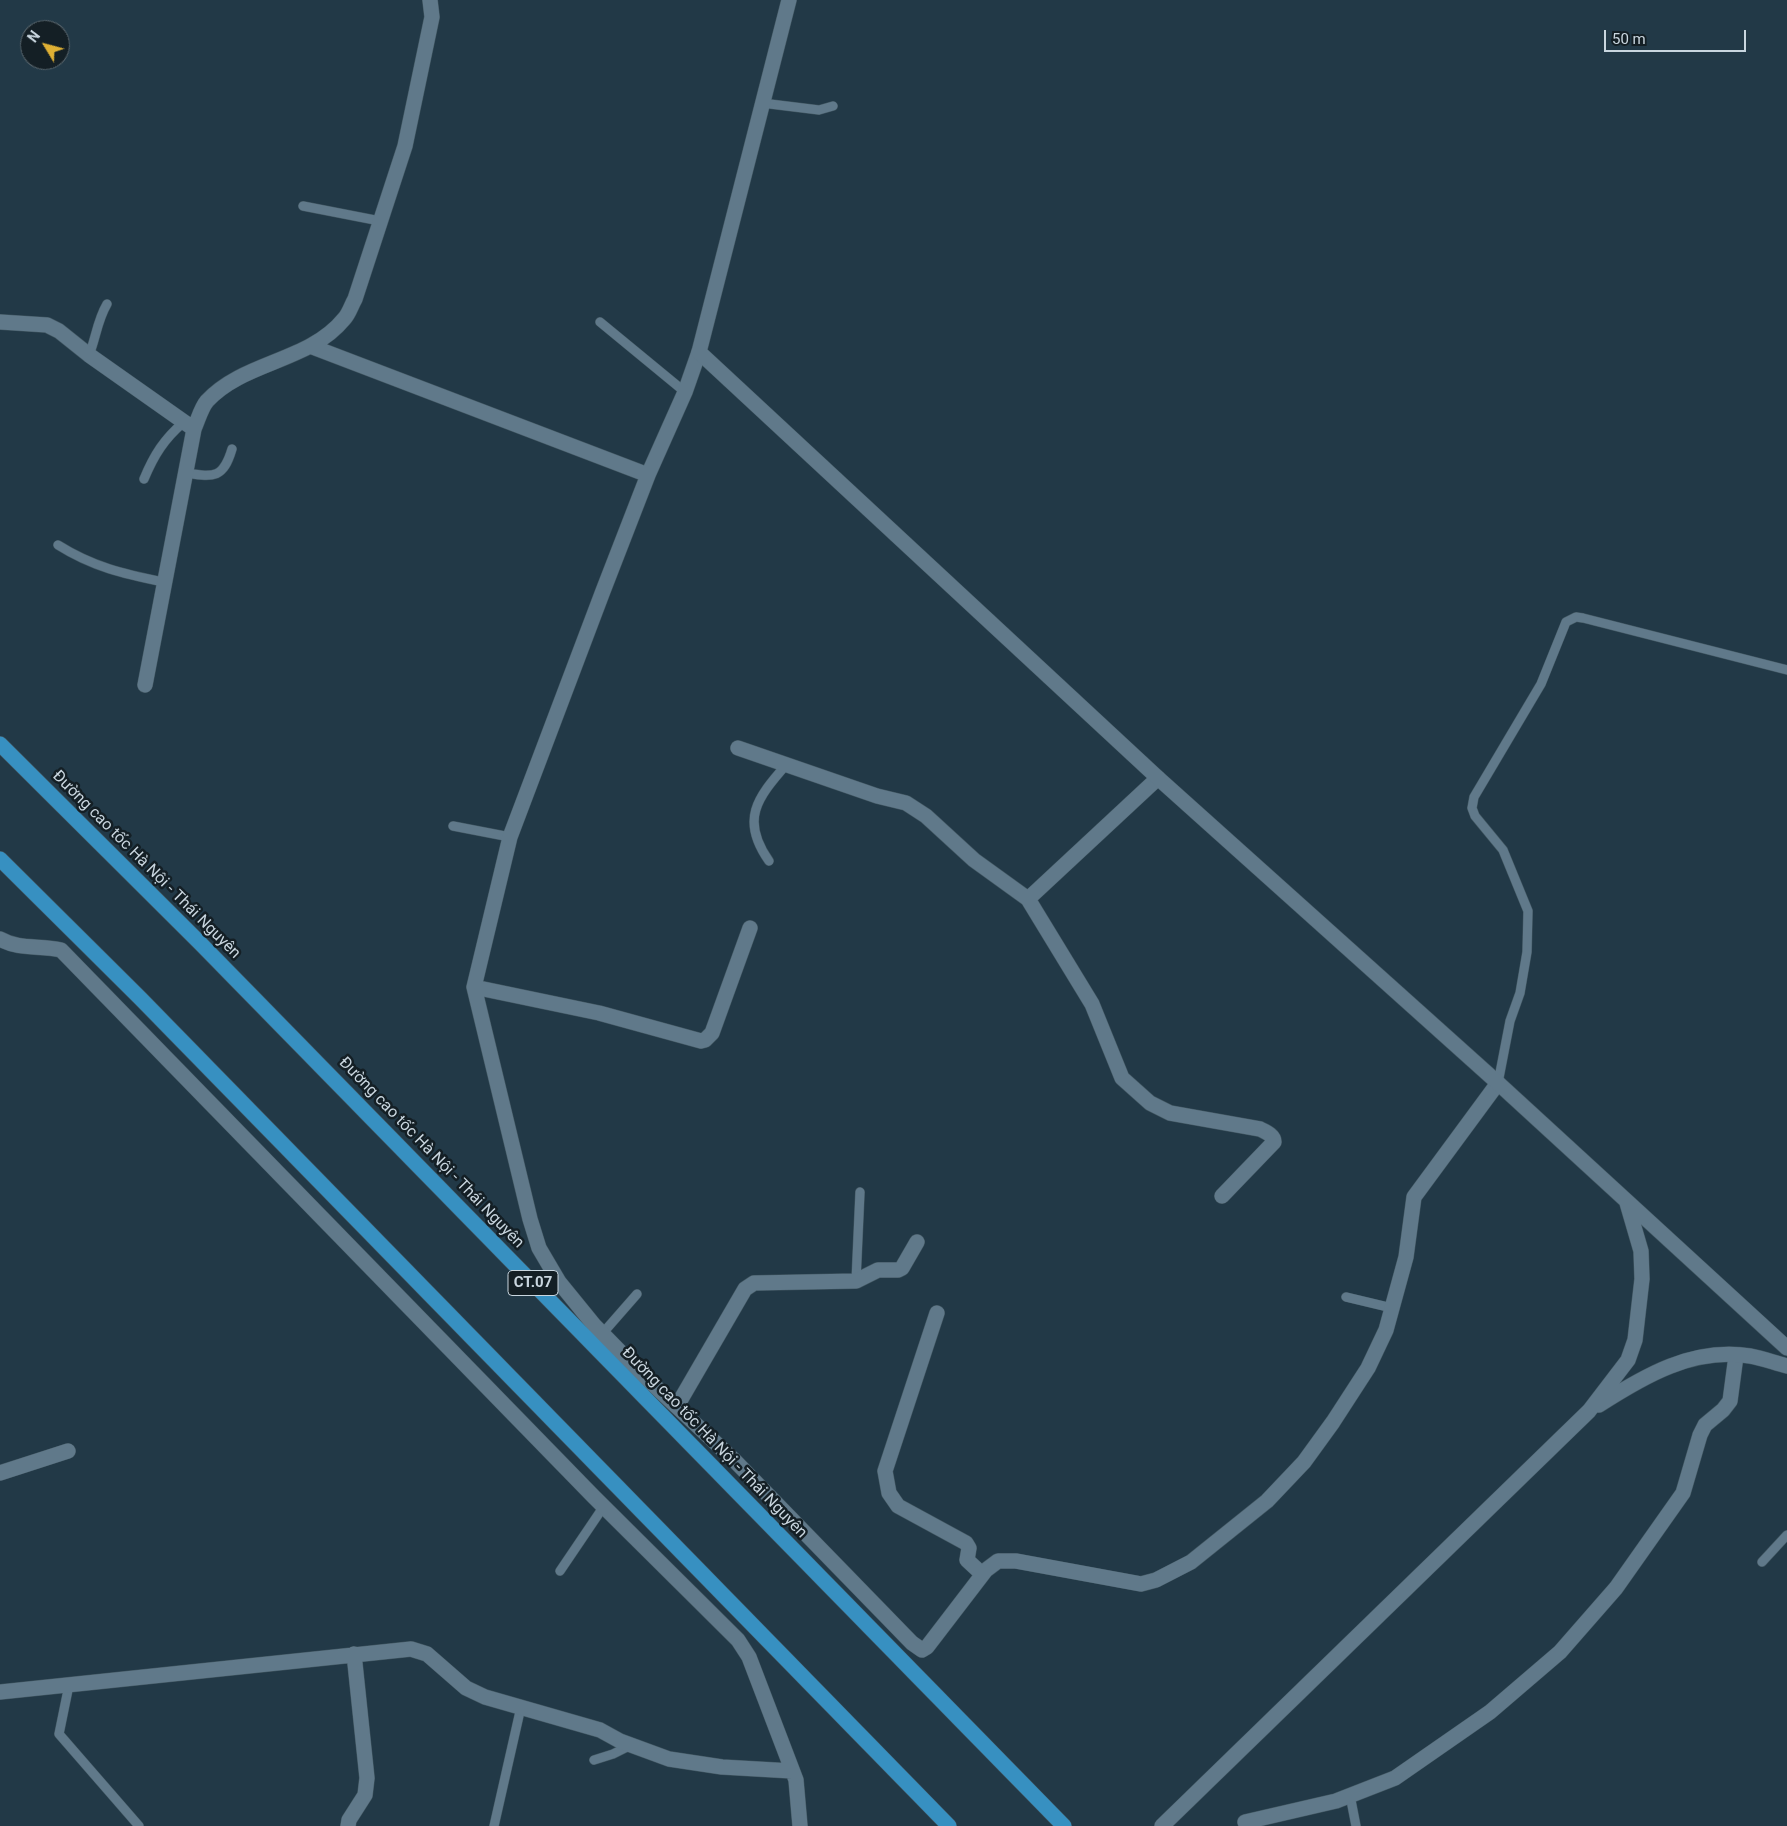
<!DOCTYPE html>
<html>
<head>
<meta charset="utf-8">
<style>
	body { margin:0 }
	#map { position:relative; width:1787px; height:1826px; overflow:hidden; background:#223947; font-family:Roboto,sans-serif }
	canvas { display:block }
	.north { position:absolute; left:20px; top:20px; width:50px; height:50px; box-sizing:border-box; background:#141f25; border:1px solid #5c686f; border-radius:50%; rotate:307deg; font-size:14px; font-weight:700; line-height:20px; text-align:center; color:#c9d6df }
	.north::after { content:''; display:block; margin:auto; width:18px; height:22px; background:#dfb034; clip-path:polygon(50% 0,100% 100%,50% 72%,0 100%) }
	.scale { position:absolute; left:1604px; top:30px; width:142px; height:22px; box-sizing:border-box; border:2px solid #c9d6df; border-top:0; padding-left:6px; font-size:15px; line-height:18px; white-space:nowrap; color:#c9d6df; -webkit-text-stroke:4px #141f25; paint-order:stroke }
</style>
</head>
<body>
<div id="map">
<canvas width="1787" height="1826"></canvas>
<div class="north">N</div>
<div class="scale">50 m</div>
</div>
<script>
const ctx = document.querySelector('canvas').getContext('2d');
ctx.lineJoin = 'round';
function trace(path, color, width, dash) { ctx.strokeStyle = color; ctx.lineWidth = width; ctx.lineCap = dash ? 'butt' : 'round'; ctx.setLineDash(dash || []); ctx.stroke(path); }
function label(font, color, halo, rows, align = 'center') {
  ctx.font = font + ' Roboto,sans-serif'; ctx.lineWidth = 5; ctx.setLineDash([]); ctx.textBaseline = 'middle'; ctx.strokeStyle = halo; ctx.fillStyle = color; for (const [text, x, y, turn = 0] of rows) {
    ctx.save(); ctx.translate(x, y); ctx.rotate((+turn || 0) * Math.PI / 180); ctx.textAlign = isNaN(turn) ? turn : align; if (halo) ctx.strokeText(text, 0, 0); ctx.fillText(text, 0, 0); ctx.restore();
  }
}
const lane = new Path2D(`
	M762,103l57,7 14,-4
	M303,206l77,15
	M600,322l85,70
	M89,355c7,-17 8,-34 18,-51
	M185,473c29,4 38,6 47,-24
	M144,479c10,-24 20,-40 40,-57
	M58,545c35,22 66,29 105,37
	M453,826l57,11
	M769,861c-29,-41 -12,-63 17,-96
	M1498,1083l12,-62 10,-28 7,-41 1,-41 -25,-61 -28,-34 -3,-8 2,-11 67,-113 25,-62 10,-5 7,1 204,52
	M856,1281l4,-89
	M1346,1297l46,11
	M602,1334l35,-40
	M1762,1562l25,-27
	M560,1571l44,-65
	M69,1685l-10,49 80,92
	M594,1760l19,-6 18,-9
	M1350,1795l6,31
	M494,1826l27,-119`);
const street = new Path2D(`
	M0,322l47,3 12,6 30,24 105,74
	M310,346l338,129
	M699,352l-14,40 -37,83 -45,116 -93,246 -36,150 56,232 9,29 20,34 35,43 50,51 90,84 178,183 10,7 5,-3 59,-77 12,-9h18l125,23 15,-4 35,-18 76,-61 37,-39 29,-40 35,-54 18,-38 20,-73 8,-60 84,-114
	M145,685l49,-256c4,-9 7,-21 13,-28 37,-40 102,-39 137,-82 5,-5 7,-13 11,-20l50,-153 27,-129 -2,-17
	M738,748l139,48 29,7 20,13 48,44 54,39 64,105 30,74 28,25 20,10 90,16c6,3 14,6 14,13l-52,54
	M1028,899l130,-121
	M0,939c19,11 40,6 61,11l533,547 144,143 11,17 47,123 4,46
	M474,987l125,26 102,28 4,-1 7,-7 38,-105
	M937,1313l-52,158 4,22 9,13 68,37 3,5 -2,12 15,14
	M677,1406l68,-117 9,-6 102,-2 22,-11h20l4,-2 15,-26
	M0,1473l68,-22
	M0,1692l411,-43 16,5 39,34 19,9 115,33 20,11 49,18 53,8 70,4
	M1245,1822l91,-21 59,-23 95,-66 70,-60 56,-64 67,-95 17,-58 5,-10 18,-15 7,-9 6,-45
	M348,1826l1,-6 16,-25 2,-17 -13,-124`);
const secondary = new Path2D(`
	M789,0l-90,352 459,426 340,305 289,265
	M1599,1405c45,-29 94,-58 151,-49 12,2 25,7 37,10
	M1162,1826l427,-415 39,-51 7,-20 7,-61 -1,-28 -14,-48`);
const highway = new Path2D(`
	M0,744l200,199 864,883
	M0,859l140,139 809,828`);
trace(lane, '#425762', 10);
trace(street, '#425762', 16);
trace(secondary, '#425762', 16);
trace(highway, '#425762', 16);
trace(lane, '#60798a', 9);
trace(street, '#60798a', 15);
trace(secondary, '#60798a', 15);
trace(highway, '#3790c1', 15);
for (const [x, y, w] of [
	[533,1283,50]
]) { const box = new Path2D(); box.roundRect(x - w / 2, y - 12.5, w, 25, 4); ctx.fillStyle = '#141f25'; ctx.fill(box); trace(box, '#c9d6df', 1); }
label('bold 15px', '#c9d6df', null, [
	["CT.07",533,1283]
]);
label('16px', '#c9d6df', '#141f25', [
	["Đường cao tốc Hà Nội - Thái Nguyên",146,865,45],
	["Đường cao tốc Hà Nội - Thái Nguyên",431,1153,46],
	["Đường cao tốc Hà Nội - Thái Nguyên",714,1443,46]
]);
</script>
</body>
</html>
